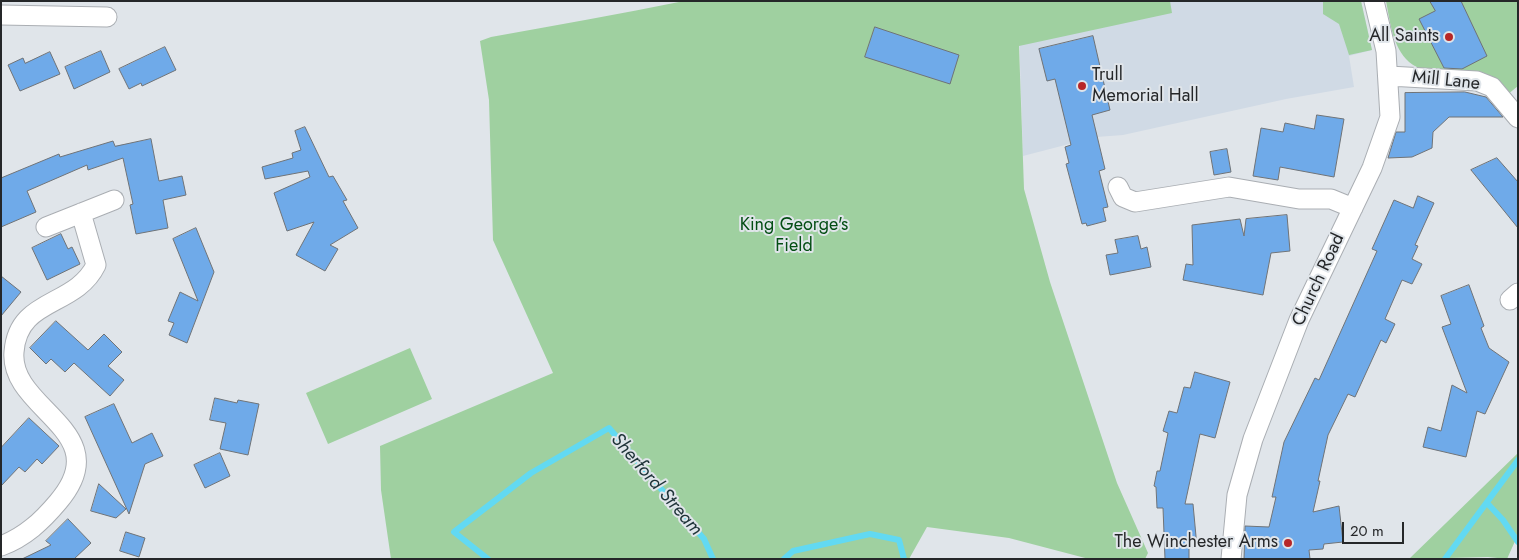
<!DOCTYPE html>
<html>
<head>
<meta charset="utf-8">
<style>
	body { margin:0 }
	#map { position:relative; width:1519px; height:560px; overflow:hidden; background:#e0e5ea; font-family:Jost,sans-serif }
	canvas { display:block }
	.frame { position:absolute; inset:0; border:2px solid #252729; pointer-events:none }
	.scale { position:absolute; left:1342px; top:522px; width:62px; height:22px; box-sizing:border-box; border:2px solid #252729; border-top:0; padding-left:6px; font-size:15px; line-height:18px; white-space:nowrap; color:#252729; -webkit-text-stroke:4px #e0e5ea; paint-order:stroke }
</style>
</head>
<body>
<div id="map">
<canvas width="1519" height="560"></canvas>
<div class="frame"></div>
<div class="scale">20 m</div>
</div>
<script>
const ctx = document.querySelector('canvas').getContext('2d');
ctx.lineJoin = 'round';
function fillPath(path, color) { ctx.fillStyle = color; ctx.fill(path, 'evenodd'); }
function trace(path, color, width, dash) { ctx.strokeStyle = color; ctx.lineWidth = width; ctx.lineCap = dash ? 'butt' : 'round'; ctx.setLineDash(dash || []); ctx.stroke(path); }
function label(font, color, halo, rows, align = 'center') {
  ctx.font = font + ' Jost,sans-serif'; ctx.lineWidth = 4; ctx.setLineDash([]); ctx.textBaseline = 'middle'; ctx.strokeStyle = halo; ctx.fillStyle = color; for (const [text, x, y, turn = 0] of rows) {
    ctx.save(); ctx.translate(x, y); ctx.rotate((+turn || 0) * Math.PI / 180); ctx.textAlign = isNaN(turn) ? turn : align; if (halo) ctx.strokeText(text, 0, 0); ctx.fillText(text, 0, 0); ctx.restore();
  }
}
fillPath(new Path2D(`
	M1018,1h343l11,49 -23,6 5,31 -68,12 -163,36 -27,2 -73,19z`), '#d0dae5');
fillPath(new Path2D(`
	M684,1h486l2,12 -153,33 5,143 26,93 67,201 31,70 -3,6h-56l-80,-21 -82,-11 -18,32h-518l-10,-69 -1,-44 173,-73 -60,-133 -4,-140 -9,-59 11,-4c65,-12 129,-23 193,-36z
	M1323,1h38l11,49 -23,5 -10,-31 -16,-10z
	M1386,1h132v85l-11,9c-23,-6 -88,-20 -101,-36 -14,-16 -16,-38 -20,-58z
	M410,348l22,51 -104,45 -22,-51z
	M1518,453v76l-2,10 -9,20 -19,-2 -79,2z`), '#9fd0a0');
trace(new Path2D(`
	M1487,503l16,17 15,22
	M488,559l-34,-27 77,-59 78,-45 95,111 9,20
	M784,559l9,-8 77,-17 29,6 5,19
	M1445,559l73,-99`), '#62d9f2', 6);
const building = new Path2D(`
	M1430,1h31l26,55 -25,13 -18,-1 -25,-49 16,-8z
	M875,27l84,28 -9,29 -85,-27z
	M1093,36l17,74 -18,5 13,54 -6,2 9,36 -5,1 3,13 -19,5 -1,-3 -4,1 -16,-60 3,-1 -4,-16 6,-2 -16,-66 -8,2 -8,-32z
	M165,47l11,23 -34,16 -1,-3 -12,6 -10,-20z
	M101,51l9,21 -36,17 -9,-22z
	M50,52l10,22 -40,17 -12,-26 15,-7 2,5z
	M1465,92l21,5 17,20h-54l-16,15 -1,16 -20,9 -24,1 8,-26h9v-39z
	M1317,115l27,4 -10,58 -54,-10 -2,13 -25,-4 8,-48 22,4 2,-9 29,6z
	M305,127l24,50 4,-1 14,24 -4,1 15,27 -28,17 8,4 -13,22 -29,-16 18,-33 -27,9 -13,-38 36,-16 -2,-6 -43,8 -3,-12 31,-9 -1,-5 9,-3 -6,-19z
	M151,139l8,42 23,-5 4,19 -23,5 5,28 -32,6 -6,-29 3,-1 -10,-46 -35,12 -1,-5 -60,26 9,21 -35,15v-49l58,-24 1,3 53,-16 2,5z
	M1227,149l4,23 -17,3 -4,-23z
	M1497,158l21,24v46l-47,-58z
	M1418,196l16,7 -19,42 3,1 -6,13 10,5 -10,20 -10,-4 -17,39 10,5 -9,19 -5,-3 -26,57 -7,-3 -20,41 -10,46h2l-7,31 26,-6 4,36 -19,2 -1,5 -14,1 1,9h-66l1,-33 24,1 7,-30h-4l12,-55 31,-64 4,2 58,-129 -5,-2 22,-49 19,8z
	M1287,215l3,36 -19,2 -8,42 -80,-15 3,-16 7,1 -1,-40 48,-6 4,17 2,-17z
	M196,228l18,44 -27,71 -18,-8 5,-12 -6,-2 12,-29 18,9 -25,-62z
	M61,234l7,15 4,-2 8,17 -33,16 -15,-32z
	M1138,236l3,13 6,-2 4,20 -41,8 -4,-20 12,-2 -3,-13z
	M1,276l20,16 -20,24z
	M1469,285l15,41 -3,2 8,20 20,14 -24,52 -8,-3 -11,46 -43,-10 5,-20 13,4 11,-46 15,8 -25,-66 9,-3 -10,-28z
	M56,321l32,29 16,-16 18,18 -14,14 16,14 -14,16 -36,-33 -9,9 -14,-13 -5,5 -16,-16z
	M1195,372l35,10 -15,56 -15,-4 -15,70h8l4,43h-8v12h-24l-2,-51h-6l-1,-21 -2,-1 3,-15h3l8,-38 -5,-2 6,-20 8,2 7,-26 6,1z
	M215,398l22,5 1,-3 21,4 -11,51 -28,-6 6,-26 -16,-3z
	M114,404l18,39 20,-10 11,23 -18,8 -16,50 -44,-97z
	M29,418l30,28 -17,18 -5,-5 -12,13 -6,-5 -18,19v-38z
	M220,453l10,23 -25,12 -11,-23z
	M99,484l27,25 -10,9 -25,-7z
	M68,519l23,24 -17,16h-52l29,-14 -5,-4z
	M126,532l19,6 -6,19 -19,-6z`);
fillPath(building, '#6faae9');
trace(building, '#6f7377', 1);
const minor = new Path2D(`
	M1,15l106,2
	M1389,76l88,5 15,6 26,31
	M1118,187l5,10 12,5 94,-15 70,12h32l22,9
	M46,227l68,-27
	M1510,300l8,-7
	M1,546c24,-9 41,-25 57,-44 61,-71 -49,-92 -44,-150 4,-55 61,-44 82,-87l-15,-52
	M1231,559l6,-64 16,-56 46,-119 73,-152 18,-51 -4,-66 -12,-50`);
trace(minor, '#aaaeb3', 21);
trace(minor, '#fff', 19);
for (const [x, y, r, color] of [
	[1449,37,5,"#b72728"],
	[1082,86,5,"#b72728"],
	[1288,543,5,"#b72728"]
]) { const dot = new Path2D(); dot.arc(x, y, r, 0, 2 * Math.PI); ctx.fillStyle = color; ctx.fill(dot); trace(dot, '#e0e5ea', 2); }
label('18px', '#252729', '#e0e5ea', [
	["All Saints",1439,37],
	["Trull",1092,76,"left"],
	["Memorial Hall",1092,97,"left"],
	["The Winchester Arms",1278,543]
], 'right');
label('18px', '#252729', '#e0e5ea', [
	["Mill Lane",1446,81,6],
	["Church Road",1319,280,-65]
]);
label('18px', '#034e13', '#e0e5ea', [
	["King George's",794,226],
	["Field",794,247]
]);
label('italic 19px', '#1e3338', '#e0e5ea', [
	["Sherford Stream",656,485,49]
]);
</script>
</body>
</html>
